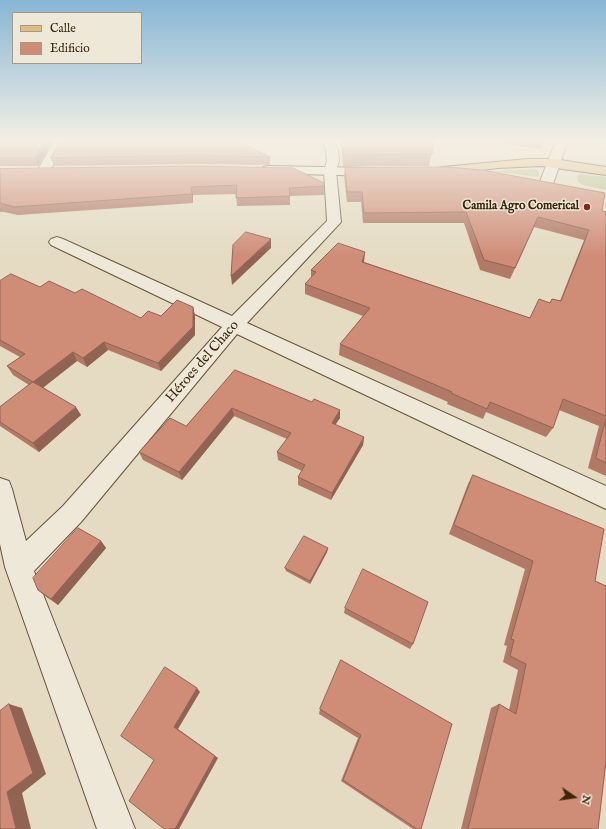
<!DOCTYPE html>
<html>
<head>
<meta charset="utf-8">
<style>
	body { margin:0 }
	#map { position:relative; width:606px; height:829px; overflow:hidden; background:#e4dbc2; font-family:"IM FELL English",serif }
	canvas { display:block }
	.legend { position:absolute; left:12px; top:12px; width:130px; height:52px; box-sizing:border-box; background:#ede8d7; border:1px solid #a69a85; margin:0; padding:5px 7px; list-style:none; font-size:12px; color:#3c2609 }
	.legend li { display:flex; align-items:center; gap:8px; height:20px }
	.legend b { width:20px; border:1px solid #a69a85 }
	.north { position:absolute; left:554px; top:777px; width:40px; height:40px; -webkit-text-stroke:3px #ede8d7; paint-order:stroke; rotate:103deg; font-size:11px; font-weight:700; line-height:16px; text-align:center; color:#3c2609 }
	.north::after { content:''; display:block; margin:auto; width:14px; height:18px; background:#3c2609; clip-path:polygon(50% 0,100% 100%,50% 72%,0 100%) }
</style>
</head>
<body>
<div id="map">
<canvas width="606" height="829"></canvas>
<ul class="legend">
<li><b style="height:5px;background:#e2be81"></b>Calle</li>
<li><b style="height:11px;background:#cf8d77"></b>Edificio</li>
</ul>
<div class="north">N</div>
</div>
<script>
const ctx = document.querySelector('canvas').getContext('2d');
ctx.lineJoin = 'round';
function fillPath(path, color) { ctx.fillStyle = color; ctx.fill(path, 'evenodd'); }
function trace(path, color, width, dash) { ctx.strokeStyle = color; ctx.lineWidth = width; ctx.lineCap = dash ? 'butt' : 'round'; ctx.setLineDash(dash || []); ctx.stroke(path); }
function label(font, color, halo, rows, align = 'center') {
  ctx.font = font + ' "IM FELL English",serif'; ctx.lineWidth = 3; ctx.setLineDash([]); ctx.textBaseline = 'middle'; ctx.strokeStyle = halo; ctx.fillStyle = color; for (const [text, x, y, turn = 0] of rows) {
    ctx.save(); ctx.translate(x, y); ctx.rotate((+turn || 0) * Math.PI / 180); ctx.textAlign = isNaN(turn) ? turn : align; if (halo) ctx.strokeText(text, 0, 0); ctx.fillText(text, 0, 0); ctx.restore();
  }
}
fillPath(new Path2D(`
	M536,169l3,2v6l-48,-6z
	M580,174l26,3v13l-23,-5 -5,-3 -1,-6z`), '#b6c092');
const minor = new Path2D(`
	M55,140h12l-19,34h-10l-1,-3z
	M321,140h12l5,10 1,11 -3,10 5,51 -94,101 359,163v23l-369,-175 -156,188 -47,49 101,258h-38l-92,-262 -5,-23v-66l9,3 3,8 14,52 37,-35 159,-179 -171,-82 -2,-3 2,-3 6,-2 6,2 169,77 95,-95 -3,-50 3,-10 -1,-11z`);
const tertiary = new Path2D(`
	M556,140h12l-15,44 -2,3h-10l-2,-3z`);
const secondary = new Path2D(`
	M268,166l106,2 5,1 2,3 -2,3 -5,1 -111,-3 -1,-3 1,-3z`);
const primary = new Path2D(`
	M527,159h27l52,8v8l-65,-9 -43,2 -55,7 -5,-1 -1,-3 1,-3 5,-1z`);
trace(minor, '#665337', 2);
trace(tertiary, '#665337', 2);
trace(secondary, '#3c2609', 2);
trace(primary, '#3c2609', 2);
fillPath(minor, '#ede8d7');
fillPath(tertiary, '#ede8d7');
fillPath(secondary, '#ede8d7');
fillPath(primary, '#e2be81');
fillPath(new Path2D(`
	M0,140h54l-16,26h-38z
	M61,140l209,17v8l-74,-1 -142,2 -3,-8z
	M263,140h36v3h-36z
	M341,140h93l-5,26h-86z
	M481,140h64l-4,9z
	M345,168l261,44v264l-18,-8 11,-42 -40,-16 -6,18 -7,9 -60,-25 -3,7 -36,-15 1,-2 -109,-47 1,-11 23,-28 -58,-22v-10l6,-6v-8l53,-8 166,56 20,-15 2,-4 8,2 24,-61 -50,-13 -24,52 -30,-9 -16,-47h-101l-2,-21h-14l-3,-25z
	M0,169l324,17v9l-34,1v9l-53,1 -1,-12 -43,1v8l-175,12 -14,-3h-4z
	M0,281l40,6 35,6 66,25 20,-2 32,-9 2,9v19l-34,36 -53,-21 -21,17 -10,-6 -34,26 38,28 -42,37 -39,-26v-19l29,-22 -16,-10 -6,-9 13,-9 -20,-11z
	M235,370l77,32 28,8v8l-5,7 29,12 -1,8 -32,55 -33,-15v-8l4,-6 -24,-11 -1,-8 10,-13 -53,-23 -52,64 -39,-20 -4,-8 47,-26z
	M473,475l122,106 11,5v182l-1,-1 -7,62h-137l30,-121 8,-4 10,6 9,-40 -15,-8 4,-16 -3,-1 21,-76 -76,-35 19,-50z
	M101,541l5,7 -48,57 -13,-9 -7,-6z
	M328,548l-1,4 -17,32 -24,-13 -1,-3z
	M345,608l68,36 -3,5 -66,-36z
	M341,660l80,169h-8l-72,-48 17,-43 -39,-24 1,-5z`), '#b27966');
fillPath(new Path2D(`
	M46,140h8l-16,26 -3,-8z
	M191,187l2,8v8l-1,-9z
	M538,217l-4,10 -24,52 5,-11z
	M271,239v9l-39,37 -1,-9z
	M365,252l-1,10h-2z
	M193,307l2,9v19l-34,36 -3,-8z
	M104,342l4,8 -21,17 -4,-9z
	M73,352l4,9 -38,30 -6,-9z
	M76,407l5,8 -42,37 -6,-9z
	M232,408l2,8 -52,64 -3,-8z
	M340,410v8l-9,13 1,-8z
	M364,437l-1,8 -32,55 1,-7z
	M101,541l5,7 -48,57 -7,-6z
	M328,548l-1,4 -17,32v-3z
	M197,688l3,4 -22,37 40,29 -39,71h-4l-1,-102z
	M9,704l13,4 24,66 -24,19 9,36h-15l-9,-37z`), '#916353');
const building = new Path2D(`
	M0,140h46l-11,18h-35z
	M61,140h174l35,17 -75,-2 -144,3z
	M343,140h91l-2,14 -88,1z
	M195,166l98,2 31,15v3l-35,2 1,8 -54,2 1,-13 -46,2 1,7 -178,13 -14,-4v-34z
	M447,167l35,3 123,23 -3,18 4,1v204l-43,-17 -10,29 -63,-26 -3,7 -36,-16 1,-1 -112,-48 30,-36 -65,-24 11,-12 -5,-2 27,-27 27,9 -3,10 168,56 9,-19 11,4 2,-4 9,2 28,-71 -51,-13 -23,51 -31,-8 -18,-48 -102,1 -2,-21h-15l-2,-24z
	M246,232l25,7 -40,37 2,-31z
	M11,274l29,13 9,-6 26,12 7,-4 59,29 7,-7 13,5 16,-16 16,7v20l-35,36 -54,-21 -21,16 -10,-6 -40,30 -26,-16 18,-12 -25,-14v-59z
	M235,370l77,32 2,-3 26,11 -8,13 32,14 -32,56 -34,-16 7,-12 -28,-13 14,-19 -59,-25 -53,64 -40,-20 31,-34 16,8z
	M33,382l43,25 -43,36 -33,-21v-15z
	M606,419v44l-10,-5z
	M473,475l131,54 -9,52 11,5v175l-8,68h-130l31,-125 17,10 10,-50 -16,-8 4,-16 -3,-1 22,-78 -79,-36z
	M78,528l23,13 -50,58 -13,-9 -5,-12z
	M304,536l24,12 -18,33 -25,-13z
	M363,569l65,33 -15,42 -68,-36z
	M341,660l111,64 -31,105h-4l-74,-49 18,-45 -41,-26z
	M165,667l32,21 -23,39 41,29 -40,73h-11l-35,-28 25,-41 -33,-24z
	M9,704l24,69 -26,19 9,37h-16v-118z`);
fillPath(building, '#cf8d77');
trace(building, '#916353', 1);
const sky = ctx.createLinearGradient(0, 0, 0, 256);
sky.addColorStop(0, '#87b6d5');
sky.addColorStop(0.55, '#f3efe4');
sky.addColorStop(1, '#f3efe400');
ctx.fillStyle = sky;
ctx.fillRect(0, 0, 606, 256);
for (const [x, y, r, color] of [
	[587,207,4,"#8f2418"]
]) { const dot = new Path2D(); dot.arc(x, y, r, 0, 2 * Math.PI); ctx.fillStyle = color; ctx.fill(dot); trace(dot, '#ede8d7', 1.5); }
label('bold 12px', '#3c2609', '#ede8d7', [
	["Camila Agro Comerical",579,207]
], 'right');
label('14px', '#3c2609', '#ede8d7', [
	["Héroes del Chaco",203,362,-49]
]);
</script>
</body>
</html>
